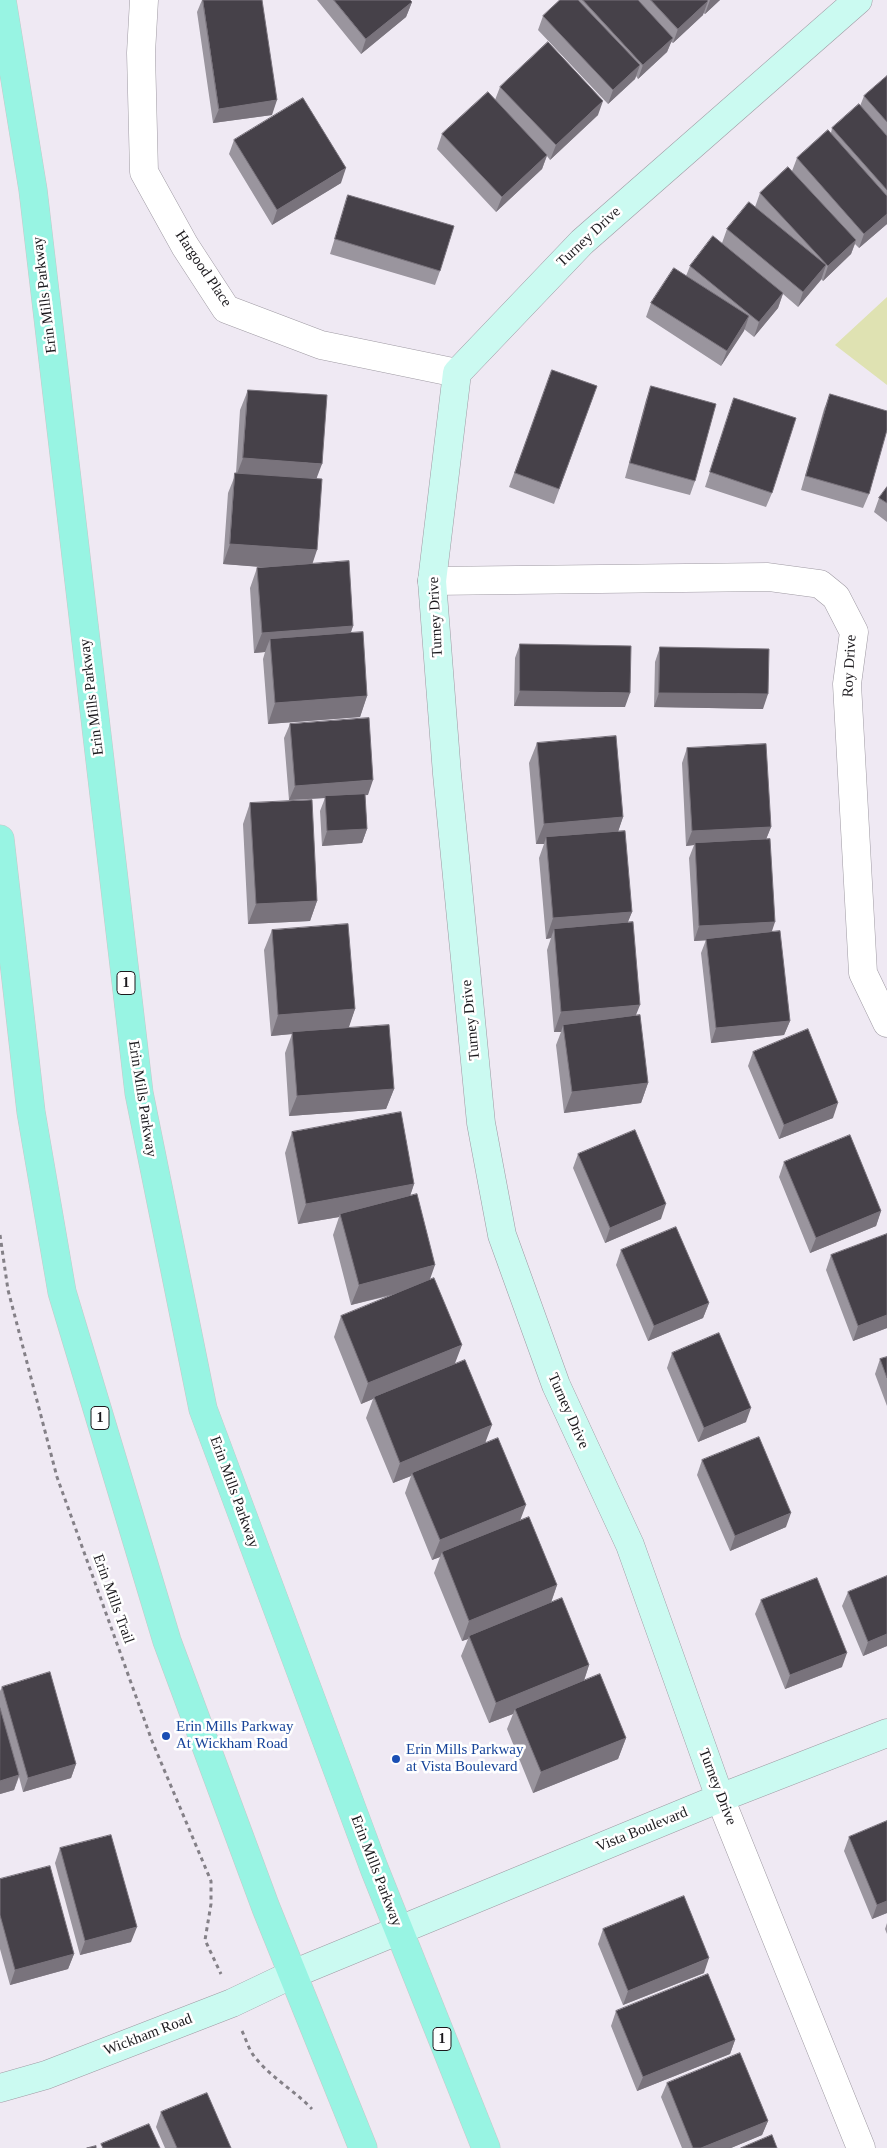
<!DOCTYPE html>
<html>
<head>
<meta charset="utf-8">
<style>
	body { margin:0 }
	canvas { display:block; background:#efe9f3 }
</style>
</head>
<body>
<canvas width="887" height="2148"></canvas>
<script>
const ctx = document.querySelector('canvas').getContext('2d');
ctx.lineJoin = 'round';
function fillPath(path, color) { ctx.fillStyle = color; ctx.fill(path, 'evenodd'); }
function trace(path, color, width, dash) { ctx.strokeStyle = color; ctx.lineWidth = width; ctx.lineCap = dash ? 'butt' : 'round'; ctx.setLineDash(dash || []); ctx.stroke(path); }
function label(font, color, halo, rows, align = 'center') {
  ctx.font = font + ' Georgia,serif'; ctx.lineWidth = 5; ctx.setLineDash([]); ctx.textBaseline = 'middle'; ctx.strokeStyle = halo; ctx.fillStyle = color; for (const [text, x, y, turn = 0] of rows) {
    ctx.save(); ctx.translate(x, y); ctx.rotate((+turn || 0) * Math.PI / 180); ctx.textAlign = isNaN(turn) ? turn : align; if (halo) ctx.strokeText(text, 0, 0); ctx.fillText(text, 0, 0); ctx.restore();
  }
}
fillPath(new Path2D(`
	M887,297v88l-52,-40z`), '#dfe2b2');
const street = new Path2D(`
	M144,0l-3,53 3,119 41,74 41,63 95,36 136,28
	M432,581l336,-4 52,7 16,13 18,35 -7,52 16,289 24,50
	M720,1798l141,350`);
const secondary = new Path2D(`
	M720,1798l-90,-253 -74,-160 -54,-150 -21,-112 -34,-349 -15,-193 25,-208 125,-131 276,-242
	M0,2088l46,-13 186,-72 61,-29 427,-176 167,-65`);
const primary = new Path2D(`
	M2,0l31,190 106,903 64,316 171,459 112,280
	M0,839l31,273 31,180 105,349 99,267 97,240`);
trace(street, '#9f9aa3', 29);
trace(secondary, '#9f9aa3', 29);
trace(primary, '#c8c8c9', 29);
trace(new Path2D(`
	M0,1235l8,55 49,187 95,264 59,140v23l-6,36 16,34
	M242,2031c4,8 7,19 12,25 16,21 40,34 58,53`), '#848087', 3, [4, 4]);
trace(street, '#fff', 28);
trace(secondary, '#cbfaf1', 28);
trace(primary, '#98f4e3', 28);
fillPath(new Path2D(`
	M202,0h60l10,115 -59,8 -16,-111z
	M317,0h93l2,2 -6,15 -45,37z
	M560,0h160l-15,14 -2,-1v2l-30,28 -2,-1 -4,10 -29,27 -2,-3 -1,3 -27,25 -70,-74 5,-14z
	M887,76v148l-28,24 -4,-4 -4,10 -28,27 -2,-2 -23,28 -15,-13 -5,14 -24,29 -10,-8 -23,37 -75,-49 5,-14 35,-27 4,-10 32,-23 5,-14 28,-22 5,-14 32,-22 5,-13 34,-25 1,-5 28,-22 4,-10z
	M500,87l98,28 -48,45 -3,-4 -5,13 -46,43 -59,-63 5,-15 53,-34z
	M234,140l107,43 -69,42 -43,-71z
	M348,195l92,76 -5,14 -105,-31z
	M552,370l45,16 -43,118 -45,-17z
	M651,386l44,95 -5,14 -65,-17 21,-78z
	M248,390l69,88 -5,86 41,62 -2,6 16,64 -7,21 -92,7 -5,-65 2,-7 -11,1 -4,-65 7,-20 7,-1 -41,-3 5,-71 8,-20 4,-63z
	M830,394l39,100 -6,14 -62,-18 23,-81z
	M734,398l38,95 -6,14 -61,-20z
	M887,487v35l-13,-10 5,-14z
	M520,644l105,63 -111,-1 1,-48z
	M660,647l103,62 -109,-2 1,-45z
	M290,724l78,71h-3l2,34 -5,14 -40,3 -2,-35 5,-13 -36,2 -5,-62z
	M537,743l86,74 -5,14 14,81 -5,11 9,93 12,67 -7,20 -77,10 -8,-68 5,-13h-7l-7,-82 4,-12 -5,1 -7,-81 5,-14h-8l-7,-81z
	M687,748l84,79 -5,12 5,93 19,89 -6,14 -73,8 -10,-90 5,-13 -12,1 -5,-83 5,-13 -8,1 -4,-83z
	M250,803l67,98 -7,20 -62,3 -5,-100z
	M272,930l83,79 -7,19 46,61 -8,20 -97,7 -4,-63 7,-19 -21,2 -7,-86z
	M753,1052l80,66 -54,21 -31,-73z
	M292,1132l122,52 -4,12 20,84 25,85 31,78 34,78 37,64 -6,18 38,62 -5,16 42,57 -8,21 -85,34 -26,-64 6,-15 -24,9 -28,-67 7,-17 -6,2 -28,-68 6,-16 -8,3 -27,-67 6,-17 -18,7 -27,-65 7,-19 -12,5 -27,-67 7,-21 56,-22 -46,11 -18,-70 6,-18 -41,7 -13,-71z
	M578,1154l83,65 -56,24 -32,-75z
	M784,1162l97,49 -5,15 -66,27 -31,-76z
	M887,1234v94l-34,13 -27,-71 5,-15z
	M621,1250l88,53 -6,15 -55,23 -32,-76z
	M672,1353l74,69 -48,20 -31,-74z
	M887,1357v49l-12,-32 5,-15z
	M702,1460l84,67 -56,24 -33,-76z
	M887,1576v70l-24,10 -21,-50 6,-14z
	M761,1600l81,67 -57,22 -30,-75z
	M2,1687l74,77 -5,14 -48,14 -4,-15 -5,13 -14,4v-103z
	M887,1821v92l-15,6 -28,-68 5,-14z
	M60,1848l71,94 -51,13 -25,-92z
	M0,1879l74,75 -6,15 -58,16 -10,-36z
	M887,1923v11l-2,-5z
	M603,1929l101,44 -81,32 -25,-61z
	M616,2011l119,29 -5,14 -93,37 -26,-65z
	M667,2083l101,38 -6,14 -31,13h-49l-21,-51z
	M161,2112l70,36h-66l-9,-21z`), '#9a959e');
fillPath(new Path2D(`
	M710,0h10l-15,14z
	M708,1l-5,14 -30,28 5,-14z
	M412,2l-6,15 -45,37 5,-15z
	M673,38l-6,14 -29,27 5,-14z
	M640,65l-5,14 -27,25 5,-14z
	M277,100l-5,15 -59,8 6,-14z
	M603,101l-5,14 -48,45 6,-15z
	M547,155l-5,14 -46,43 6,-15z
	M346,168l-5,15 -69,42 5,-15z
	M887,214v10l-28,24 5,-14z
	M856,240l-5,14 -28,27 5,-15z
	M826,265l-5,15 -23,27 5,-15z
	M783,293l-5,15 -24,29 5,-15z
	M749,316l-5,15 -23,35 6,-15z
	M243,458l79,6 -8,21 -79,-6z
	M230,544l87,6 -7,21 -87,-7z
	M353,626l-7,20 -76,-7 -5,13 -11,1 8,-20z
	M520,691l110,2 -5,14 -111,-1z
	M659,693l109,1 -5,15 -109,-2z
	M367,696l-7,21 -92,7 7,-21z
	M373,780l-5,15 -42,3 -1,-2v2l-36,2 6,-14z
	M623,817l-7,21 -70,-1 -2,7h-8l8,-20z
	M771,827l-6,15 -70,1 -1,2 -8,1 6,-15z
	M367,829l-5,14 -40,3 5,-15z
	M317,901l-7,20 -62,3 8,-20z
	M632,912l-8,20 -70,-3 -3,9 -5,1 7,-21z
	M775,922l-5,15 -76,4 5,-15z
	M640,1005l-8,20h-69l-2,7h-7l7,-20z
	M355,1009l-7,21 -56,2v2l-21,2 7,-21z
	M790,1021l-6,14 -73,8 5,-15z
	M648,1083l-7,20 -77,10 8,-21z
	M394,1089l-8,20 -97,7 8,-20z
	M838,1103l-5,15 -54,21 5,-14z
	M414,1184l-7,21 -67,9 -1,3 -41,7 8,-20z
	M666,1204l-5,15 -56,24 5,-15z
	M881,1211l-5,15 -66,27 6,-15z
	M435,1265l-7,20 -77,20 8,-20z
	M709,1303l-6,15 -55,23 6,-15z
	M887,1315v13l-34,13 5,-15z
	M462,1345l-8,21 -80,31 -1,2 -12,5 7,-21z
	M751,1408l-5,14 -48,20 6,-14z
	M492,1425l-8,21 -72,27 -1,3 -18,7 7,-20z
	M526,1505l-8,21 -76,26 -2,5 -8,3 8,-20z
	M791,1513l-5,14 -56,24 5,-15z
	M557,1585l-7,20 -81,31 -1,3 -6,2 7,-20z
	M887,1634v12l-24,10 5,-14z
	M847,1653l-5,14 -57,22 5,-14z
	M589,1665l-7,21 -67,23 -2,5 -24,9 7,-20z
	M626,1738l-8,21 -85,34 8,-21z
	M76,1764l-5,14 -48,14 5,-14z
	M19,1775l-5,15 -14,4v-13z
	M887,1901v12l-15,6 5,-14z
	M137,1927l-6,15 -51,13 5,-14z
	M74,1954l-6,15 -58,16 5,-15z
	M709,1958l-5,15 -81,32 5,-14z
	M735,2040l-5,14 -93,37 6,-14z
	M768,2121l-6,14 -31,13h-30z`), '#79737c');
const building = new Path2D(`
	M203,0h59l15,100 -58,9z
	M334,0h76l2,2 -46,37z
	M560,0h18l62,65 -27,25 -70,-74z
	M583,0h55l35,38 -30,27z
	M651,0h56l1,1 -30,28z
	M548,42l55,59 -47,44 -56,-58z
	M887,76v46l-23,-26z
	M488,92l59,63 -45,42 -60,-63z
	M303,98l43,70 -69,42 -43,-70z
	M859,104l28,32v54l-55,-62z
	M828,130l59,66v18l-23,20 -67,-76z
	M788,167l68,73 -28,26 -68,-73z
	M348,195l106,31 -14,45 -105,-32z
	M749,202l77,63 -23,27 -76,-63z
	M713,236l70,57 -24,29 -69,-56z
	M674,268l75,48 -22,35 -76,-48z
	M552,370l45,16 -38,103 -44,-16z
	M651,386l65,18 -21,77 -65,-18z
	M248,390l79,5 -5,69 -79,-6z
	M830,394l57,17v19l-18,64 -63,-18z
	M734,398l62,20 -24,75 -62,-21z
	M235,473l87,6 -5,71 -87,-6z
	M887,487v16l-8,-5z
	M349,561l4,65 -91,7 -5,-65z
	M363,632l4,64 -92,7 -5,-64z
	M520,644l111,2 -1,47 -110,-2z
	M660,647l109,2 -1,45 -109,-1z
	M369,718l4,62 -78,6 -5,-62z
	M616,736l7,81 -79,7 -7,-81z
	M766,744l5,83 -79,4 -5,-83z
	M365,794l2,35 -40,2 -2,-35z
	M312,800l5,101 -61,3 -6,-101z
	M625,831l7,81 -79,6 -7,-81z
	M770,839l5,83 -76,4 -4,-83z
	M633,922l7,83 -79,7 -7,-83z
	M348,924l7,85 -77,6 -6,-85z
	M780,931l10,90 -74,7 -10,-89z
	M640,1015l8,68 -76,9 -9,-67z
	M389,1025l5,64 -97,7 -5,-64z
	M808,1029l30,74 -54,22 -31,-73z
	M401,1112l13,72 -108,20 -14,-72z
	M635,1130l31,74 -56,24 -32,-74z
	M850,1135l31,76 -65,27 -32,-76z
	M417,1194l18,71 -76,20 -19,-71z
	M676,1227l33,76 -55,23 -33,-76z
	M887,1234v81l-29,11 -27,-71z
	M434,1278l28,67 -94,38 -27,-67z
	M719,1333l32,75 -47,20 -32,-75z
	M887,1357v21l-7,-19z
	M465,1360l27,65 -92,38 -26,-66z
	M759,1437l32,76 -56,23 -33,-76z
	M498,1438l28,67 -86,35 -28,-67z
	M529,1517l28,68 -88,36 -27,-69z
	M887,1576v58l-19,8 -20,-50z
	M817,1578l30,75 -57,22 -29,-75z
	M562,1598l27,67 -93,38 -27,-67z
	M50,1672l26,92 -48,14 -26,-91z
	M600,1674l26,64 -85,34 -26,-63z
	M0,1708l19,67 -19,6z
	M887,1821v80l-10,4 -28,-68z
	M111,1835l26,92 -52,14 -25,-93z
	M50,1866l24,88 -59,16 -15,-55v-36z
	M684,1896l25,62 -81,33 -25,-62z
	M708,1974l27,66 -92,37 -27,-66z
	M740,2053l28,68 -67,27h-8l-26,-65z
	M207,2093l24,55h-54l-16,-36z
	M149,2124l11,24h-57l-2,-4z
	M772,2135l5,13h-36z
	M96,2146v2h-9z`);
fillPath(building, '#464149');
trace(building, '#79737c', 1);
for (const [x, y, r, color] of [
	[166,1736,5,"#1a4fb4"],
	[396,1759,5,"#1a4fb4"]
]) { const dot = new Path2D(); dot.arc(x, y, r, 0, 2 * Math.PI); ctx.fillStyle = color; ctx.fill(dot); trace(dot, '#fff', 2); }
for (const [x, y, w] of [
	[126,983,18],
	[100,1418,18],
	[442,2039,18]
]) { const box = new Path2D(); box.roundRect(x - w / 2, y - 11.5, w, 23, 4); ctx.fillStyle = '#fff'; ctx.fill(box); trace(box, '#1b191d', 1); }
label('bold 14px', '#1b191d', null, [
	["1",126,983],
	["1",100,1418],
	["1",442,2039]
]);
label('15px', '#1b191d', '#fff', [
	["Turney Drive",589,237,-43],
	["Hargood Place",203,269,56],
	["Erin Mills Parkway",45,295,-97],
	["Turney Drive",436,617,-93],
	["Roy Drive",850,666,-87],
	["Erin Mills Parkway",92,697,-97],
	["Turney Drive",471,1020,-96],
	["Erin Mills Parkway",142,1099,81],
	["Turney Drive",568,1411,66],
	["Erin Mills Parkway",234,1492,70],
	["Erin Mills Trail",113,1599,70],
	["Turney Drive",717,1787,69],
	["Vista Boulevard",642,1830,-22],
	["Erin Mills Parkway",376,1871,69],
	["Wickham Road",148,2035,-21]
]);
label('15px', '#164399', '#fff', [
	["Erin Mills Parkway",176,1727],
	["At Wickham Road",176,1744],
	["Erin Mills Parkway",406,1750],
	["at Vista Boulevard",406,1767]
], 'left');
</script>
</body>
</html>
